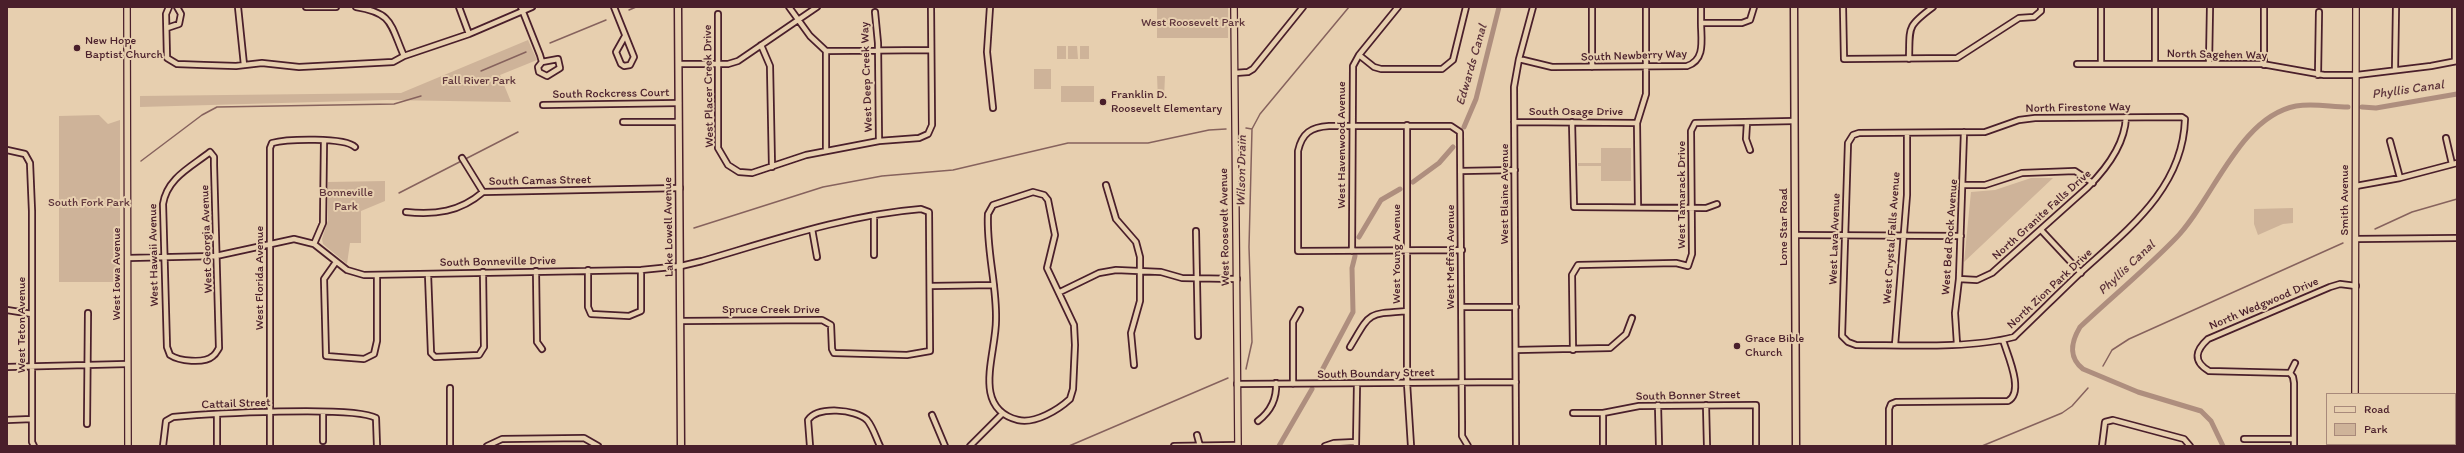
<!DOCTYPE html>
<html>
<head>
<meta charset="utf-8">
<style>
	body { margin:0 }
	#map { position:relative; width:2464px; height:453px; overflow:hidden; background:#e7cfaf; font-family:Itim,sans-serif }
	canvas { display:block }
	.frame { position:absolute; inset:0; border:8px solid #4a1f2b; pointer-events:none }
	.legend { position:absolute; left:2326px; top:393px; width:130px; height:52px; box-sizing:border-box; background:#e7cfaf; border:1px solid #a8897a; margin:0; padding:5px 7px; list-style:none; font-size:12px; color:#4a1f2b }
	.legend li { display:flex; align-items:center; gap:8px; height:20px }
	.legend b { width:20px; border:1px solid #a8897a }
</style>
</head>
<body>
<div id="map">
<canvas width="2464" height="453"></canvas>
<div class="frame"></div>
<ul class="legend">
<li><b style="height:5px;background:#e7cfaf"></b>Road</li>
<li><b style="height:11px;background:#ceb399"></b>Park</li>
</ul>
</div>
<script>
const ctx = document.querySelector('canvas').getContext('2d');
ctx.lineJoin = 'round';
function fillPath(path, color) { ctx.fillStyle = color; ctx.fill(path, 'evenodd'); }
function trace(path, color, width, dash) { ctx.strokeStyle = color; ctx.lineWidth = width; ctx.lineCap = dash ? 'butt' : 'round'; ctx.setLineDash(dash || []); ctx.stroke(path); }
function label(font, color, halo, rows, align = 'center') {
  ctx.font = font + ' Itim,sans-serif'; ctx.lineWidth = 4; ctx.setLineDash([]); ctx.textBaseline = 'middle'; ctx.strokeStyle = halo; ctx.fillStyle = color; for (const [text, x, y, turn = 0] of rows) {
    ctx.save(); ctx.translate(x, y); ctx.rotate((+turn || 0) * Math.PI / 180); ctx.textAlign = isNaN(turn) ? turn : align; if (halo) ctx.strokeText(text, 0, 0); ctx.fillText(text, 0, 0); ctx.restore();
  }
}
fillPath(new Path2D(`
	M1157,7h71v31h-71z
	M528,40l9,20 -37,15 11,27 -124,-2 -247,7v-11l261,-3z
	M1057,46h9v13h-9z
	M1068,46h9l1,13h-10z
	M1080,46h9v13h-9z
	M1034,69h17v20h-17z
	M1157,76h8l-1,22 -6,1z
	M1061,86h33v16h-33z
	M99,115l9,9 12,-4v162h-61v-166z
	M1601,148h30v33h-30v-15h-23v-3h23z
	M2031,178h22l-89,84 7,-70 24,-2z
	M385,181v20l-24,10v32h-11l-3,21 -24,-20 -1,-5 6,-19v-38z
	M2293,208v15l-10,1 -25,11 -4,-11v-15z`), '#ceb399');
trace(new Path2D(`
	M629,10l7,-3
	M550,43l56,-23
	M481,71l45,-19
	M1246,128l6,1
	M141,161l61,-46 15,-8 177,-3 27,-8
	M399,193l119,-61
	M694,228l129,-41 59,-11 71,-6 115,-27h80l61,-13 17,-1
	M2375,229l37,-17 45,-13
	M2103,366l9,-16 17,-11 214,-96
	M1246,369l6,-27 -3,-95 3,-118 8,-15 89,-107
	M1069,446l159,-68
	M1982,446l80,-33 10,-7 16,-18`), '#86625d', 1.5);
trace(new Path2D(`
	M2362,107l14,1 81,-14
	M1464,127l12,-28 23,-92
	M1413,182l26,-19 14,-16
	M1359,237l22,-37 19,-11
	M1319,376l34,-64 -1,-44 3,-12
	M1279,446l33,-57
	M2223,446l-12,-25 -10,-10 -63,-19 -55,-23c-15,-12 -12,-27 -3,-42 32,-30 66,-58 96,-89 37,-38 63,-121 120,-132 18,-3 35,1 52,1`), '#ae8e7e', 5);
const minor = new Path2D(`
	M169,7l-3,7 1,44 10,6 27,1 32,1 26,-3 37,4 94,-5 11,-6 65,-22 63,-27
	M238,7l6,58
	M306,7h30
	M356,7c37,6 34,17 48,49
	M459,7l10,27
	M521,7l19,48 2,7 -4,5 1,5 8,4 13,-8 -2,-9 -16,3
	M614,7l20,50 -4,8 -6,1 -3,-2 -5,-12 9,-16
	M789,7l21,29 16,15 105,-1
	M990,7l-3,45 6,56
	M1592,7v60
	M1701,7v16
	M1843,7l1,52 113,-1 62,-40 15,-1 7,-6v-4
	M2264,7v58
	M2455,7v54
	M875,12l3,31 1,98
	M718,14v134l10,17 11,7 13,1 54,-18 73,-14 40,-3 9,-4 4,-9 -1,-118
	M167,28l12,-4 2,-10 -4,-7
	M761,45l9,21 2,101
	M1359,55l15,12 7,2h61l11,-9 13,-53
	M1519,59l33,8 135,-1c19,-6 14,-27 14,-43h41l8,-3 4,-13
	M1909,59c1,-32 -3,-32 24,-52
	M679,64h49l10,-3 79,-54
	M2077,64h185l62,11h33l74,-9 26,-5
	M2101,64v-57
	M2155,64v-57
	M2209,64l1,-57
	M2395,70l1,-63
	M1235,73l13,-1 5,-3 50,-62
	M2318,75l1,-63
	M543,105l136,-2
	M2182,117l3,2c-2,70 -58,111 -105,154 -22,21 -44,43 -66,64 -45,12 -111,8 -158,8l-8,-3 -6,-6 6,-193 5,-8 6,-2 126,-1 34,-12 16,-2z
	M623,122h56
	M1514,122l123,1
	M1572,122l2,85 132,1 11,-4
	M1747,122l-1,17 4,11
	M1407,125v258l4,63
	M2446,138l6,26
	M2390,141l10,37
	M7,150l18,4 5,9 2,48v231l2,4
	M826,151v-100
	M210,152l4,5v8l5,183c-2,3 -3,6 -6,8 -9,8 -34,5 -43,-1l-3,-8 -4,-143c4,-26 28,-37 47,-52z
	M462,158l21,34
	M1461,171l54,-1
	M1106,185l10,34 20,23 4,15v44l-9,32 3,32
	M1964,185h21l37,-12 53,-2 18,12
	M2356,186l44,-8 57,-15
	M1033,192l11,3 4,5 7,35 -8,33 27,57 1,20 -2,44 -3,10c-12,11 -35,25 -52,21 -47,-12 -22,-65 -22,-100 1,-35 -10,-71 -8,-106l5,-9z
	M1638,207l-1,-84 9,-29v-87
	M406,212c29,3 54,0 77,-20l197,-4
	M812,229l5,28
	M2041,230l40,43
	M1196,231l2,105
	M1795,235l166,1
	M2356,239l101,-1
	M314,244l9,-21 1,-82
	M1462,250l-164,1v-100c4,-18 13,-24 31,-25h122l9,6 2,292v12l6,10
	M1352,251l1,-185 6,-11 39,-48
	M874,255v-40
	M128,258l88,-2 78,-17 20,5 33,26 17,5 277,-5 40,-4 21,-5c72,-21 144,-46 219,-52l8,3 1,139 -23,4 -73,-2 -2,-4 -1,-24 -9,-5 -141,1
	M336,262l-12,17 2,77 38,3 10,-5 3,-13v-65
	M588,270v37l3,7 38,2 12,-5v-41
	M536,271l1,71 5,7
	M428,274l3,79 4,4 44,-2 5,-8 -1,-75
	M1959,279l18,1 15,-7 96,-86c18,-18 37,-43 38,-70
	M931,286l63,-1
	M1060,292l39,-19 17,-3 45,2 21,6 55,1
	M1462,307h54
	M7,310l25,4
	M1957,344l-2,-31 4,-34 5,-147
	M1895,345l12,-150v-62
	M1350,347c21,-35 16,-33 57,-36
	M1516,350l94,-2 16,-14 6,-16
	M1573,350l-1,-75 6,-10 98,-2 12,3 4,-12 -1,-123 4,-8 99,-2
	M7,367l120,-3
	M2290,373l-81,-2c-17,-10 -13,-21 -1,-32l122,-52 10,-3 16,2
	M2290,373l3,4 1,6v63
	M2290,373l5,-10
	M1237,384l279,-2
	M1293,384v-62l7,-12
	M450,388v58
	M1658,405l1,41
	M1706,405l1,41
	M1573,413h30l36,-7 117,-1v41
	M1603,413v33
	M217,414v32
	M932,415l13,31
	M7,420l25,-1
	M1258,421c13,-10 19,-22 18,-38
	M87,424l1,-111
	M1197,435l3,11
	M2244,439h50
	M323,441v-29
	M163,446l3,-25 7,-4c33,-3 181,-12 203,1l1,28
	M270,446v-298l2,-5c14,-4 73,-6 83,4
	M487,446l15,-7 82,-1 14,8
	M810,446l-2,-26c10,-14 47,-11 59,0 6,7 9,18 13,26
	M970,446l32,-32
	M1174,446l64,-1
	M1325,446l9,-3 22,-1
	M1356,446l1,-62
	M1516,446l-2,-359 5,-28 14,-52
	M1889,446v-37l2,-5 5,-2 112,-1c17,-9 -1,-47 -5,-61
	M2102,446l3,-24 8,-2 71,19 6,7`);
const tertiary = new Path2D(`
	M127,7l1,439
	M1234,7l4,439
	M2355,394l1,-387
	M2355,444v2`);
const secondary = new Path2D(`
	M678,7l3,439
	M1794,7l2,439`);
trace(minor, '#4a1f2b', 8);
trace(tertiary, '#4a1f2b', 8);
trace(secondary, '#4a1f2b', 9);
trace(minor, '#e7cfaf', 4.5);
trace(tertiary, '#e7cfaf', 5.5);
trace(secondary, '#e7cfaf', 6);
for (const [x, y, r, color] of [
	[77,48,4,"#4a1f2b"],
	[1103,102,4,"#4a1f2b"],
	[1737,346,4,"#4a1f2b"]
]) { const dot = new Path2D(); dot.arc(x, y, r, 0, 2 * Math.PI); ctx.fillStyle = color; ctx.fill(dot); trace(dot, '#e7cfaf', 1.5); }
label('12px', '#5e353c', '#e7cfaf', [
	["West Roosevelt Park",1193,23],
	["Fall River Park",479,81],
	["Bonneville",346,193],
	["Park",346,207],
	["South Fork Park",89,203]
]);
label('12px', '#4a1f2b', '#e7cfaf', [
	["New Hope",85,41],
	["Baptist Church",85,55],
	["Franklin D.",1111,95],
	["Roosevelt Elementary",1111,109],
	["Grace Bible",1745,339],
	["Church",1745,353]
], 'left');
label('12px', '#4a1f2b', '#e7cfaf', [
	["North Sagehen Way",2217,55,1],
	["South Newberry Way",1634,56,-2],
	["West Deep Creek Way",867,77,-92],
	["West Placer Creek Drive",709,86,-91],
	["South Rockcress Court",611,94,-1],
	["North Firestone Way",2078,108,-1],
	["South Osage Drive",1576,112],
	["West Havenwood Avenue",1342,145,-90],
	["South Camas Street",540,181,-1],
	["West Blaine Avenue",1505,194,-90],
	["West Tamarack Drive",1682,195,-90],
	["Smith Avenue",2345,200,-90],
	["North Granite Falls Drive",2042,215,-42],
	["Lake Lowell Avenue",669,227,-91],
	["West Roosevelt Avenue",1225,227,-91],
	["Lone Star Road",1784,227,-90],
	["West Bed Rock Avenue",1950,237,-86],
	["West Crystal Falls Avenue",1892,238,-86],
	["West Georgia Avenue",207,239,-92],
	["West Lava Avenue",1835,239,-88],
	["West Young Avenue",1397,254,-90],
	["West Hawaii Avenue",154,255,-91],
	["West Meffan Avenue",1451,257,-90],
	["South Bonneville Drive",498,262,-1],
	["West Iowa Avenue",117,274,-90],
	["West Florida Avenue",260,278,-90],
	["North Zion Park Drive",2050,289,-43],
	["North Wedgwood Drive",2264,304,-23],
	["Spruce Creek Drive",771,310],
	["West Teton Avenue",22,325,-90],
	["South Boundary Street",1376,374,-1],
	["South Bonner Street",1688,396,-1],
	["Cattail Street",236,404,-2]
]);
label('italic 13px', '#5e353c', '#e7cfaf', [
	["Edwards Canal",1472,65,-74],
	["Phyllis Canal",2408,90,-8],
	["Wilson Drain",1242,171,-89],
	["Phyllis Canal",2127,268,-43]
]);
</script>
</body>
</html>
